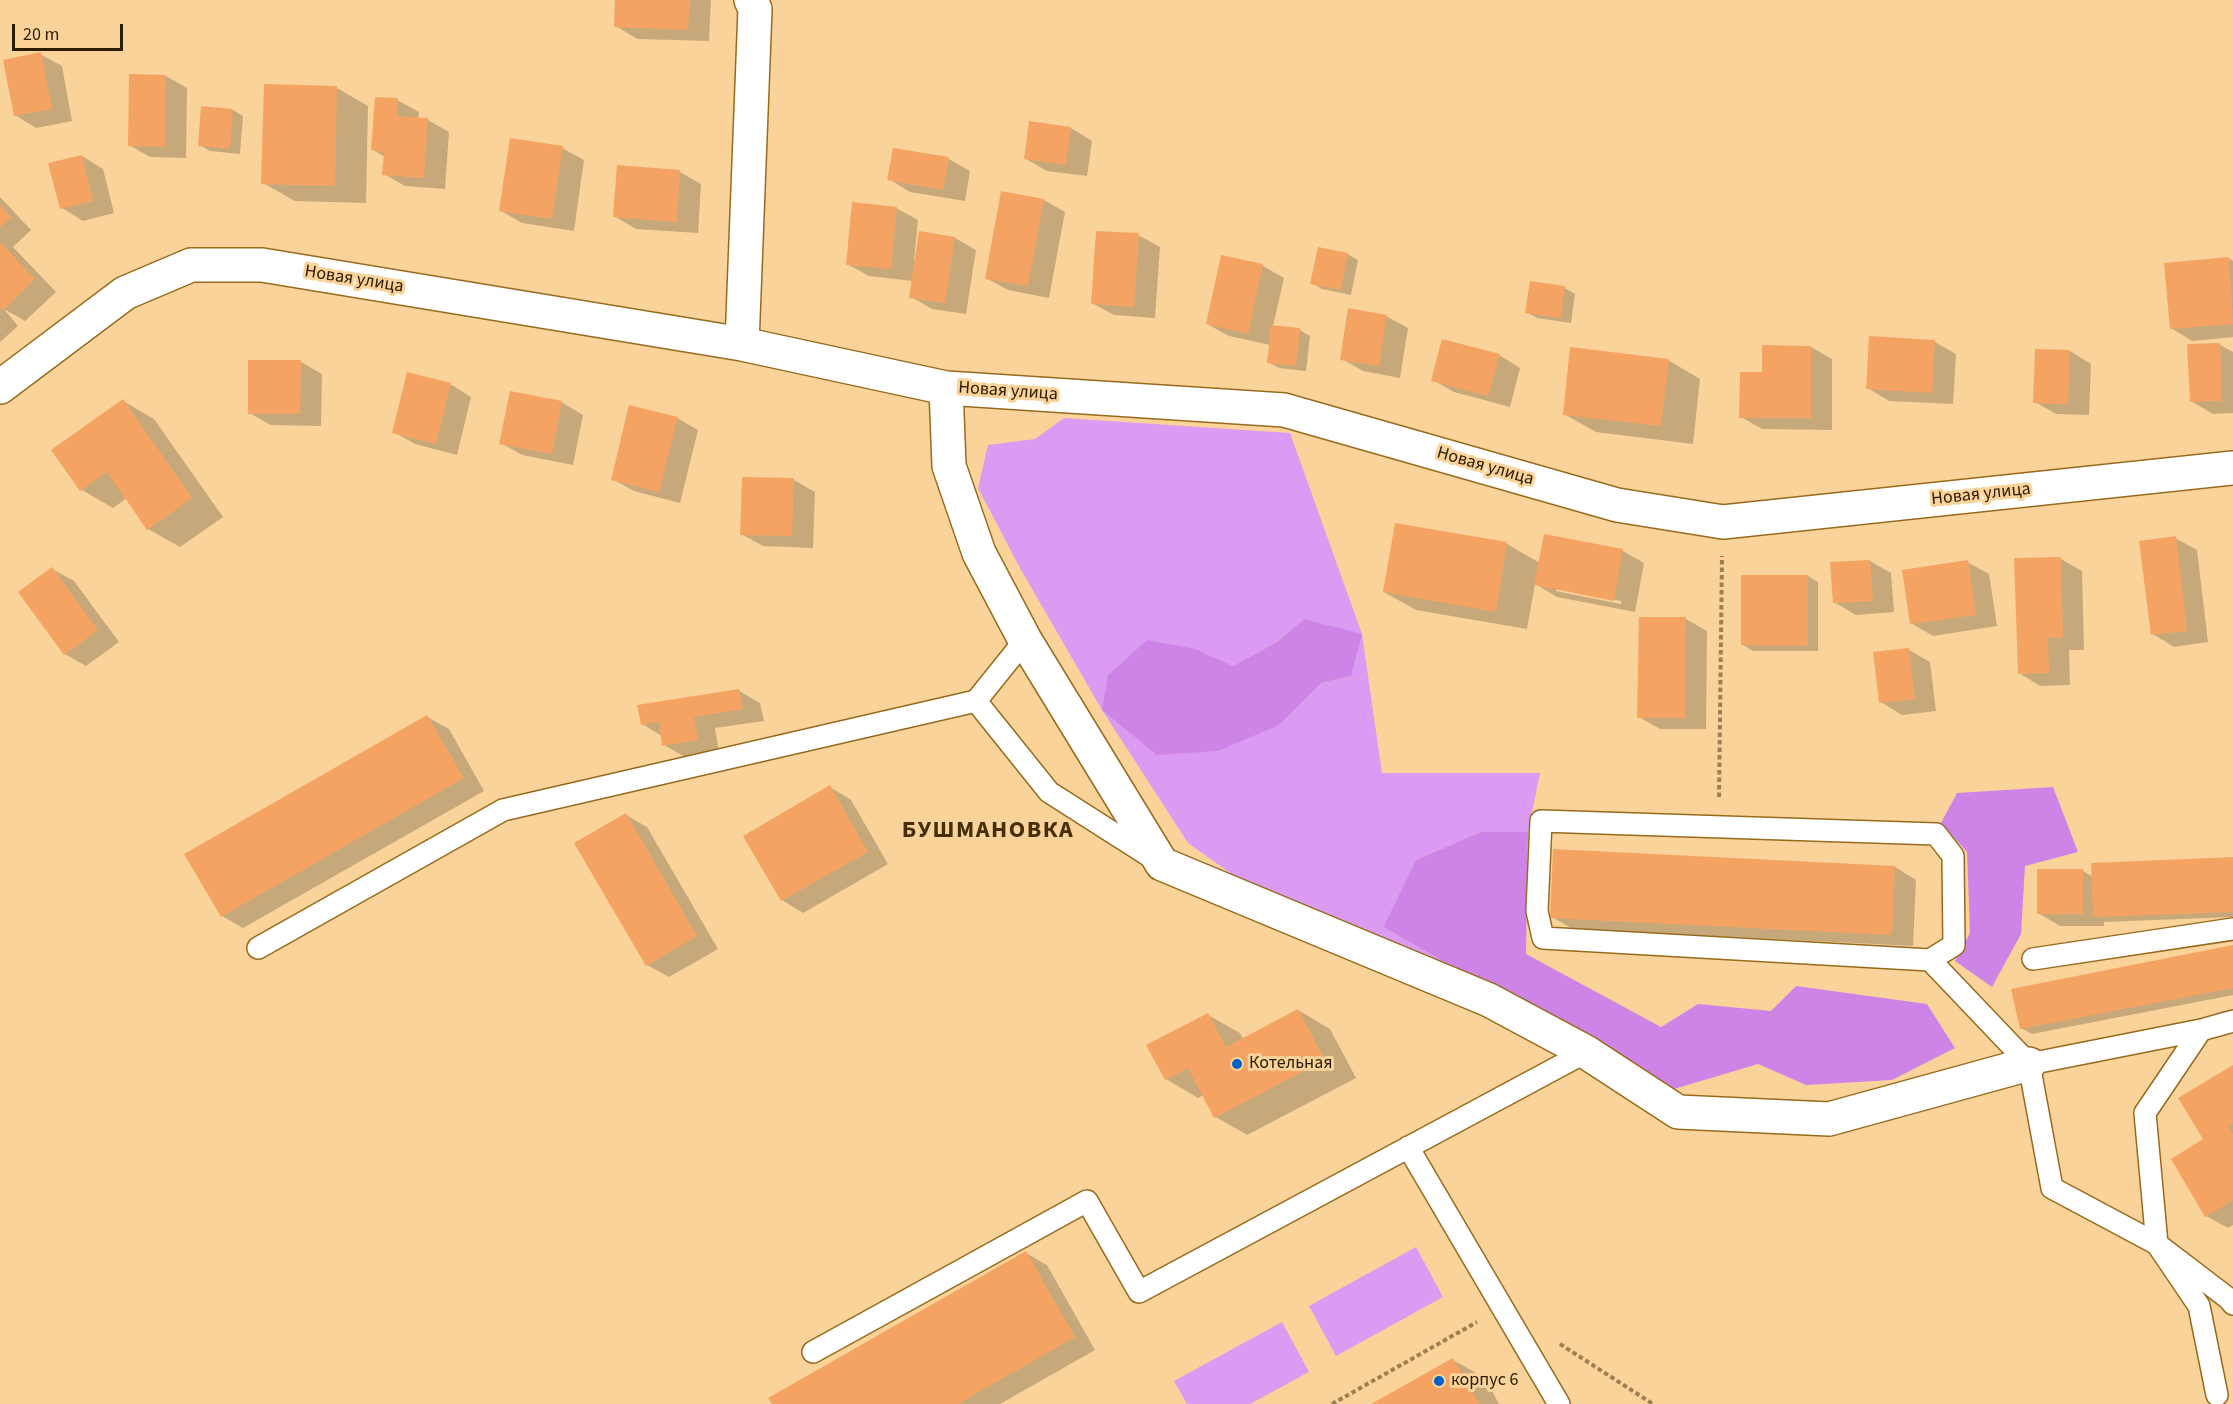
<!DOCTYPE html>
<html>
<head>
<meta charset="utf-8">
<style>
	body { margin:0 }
	#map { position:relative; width:2233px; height:1404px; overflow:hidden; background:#f9d39a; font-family:"Source Sans 3",sans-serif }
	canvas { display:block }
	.scale { position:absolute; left:12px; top:24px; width:111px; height:27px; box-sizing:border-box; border:3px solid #2d1b00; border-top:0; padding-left:8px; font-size:18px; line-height:21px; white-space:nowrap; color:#2d1b00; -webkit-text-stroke:4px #f9d39a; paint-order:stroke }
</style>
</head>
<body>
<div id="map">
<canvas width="2233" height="1404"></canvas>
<div class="scale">20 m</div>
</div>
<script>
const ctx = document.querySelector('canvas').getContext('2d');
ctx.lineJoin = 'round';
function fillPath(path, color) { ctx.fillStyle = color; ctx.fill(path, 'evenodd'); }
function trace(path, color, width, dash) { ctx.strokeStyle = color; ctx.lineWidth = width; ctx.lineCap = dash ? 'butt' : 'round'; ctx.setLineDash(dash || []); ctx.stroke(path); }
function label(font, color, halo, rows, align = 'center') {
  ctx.font = font + ' "Source Sans 3",sans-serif'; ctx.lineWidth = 6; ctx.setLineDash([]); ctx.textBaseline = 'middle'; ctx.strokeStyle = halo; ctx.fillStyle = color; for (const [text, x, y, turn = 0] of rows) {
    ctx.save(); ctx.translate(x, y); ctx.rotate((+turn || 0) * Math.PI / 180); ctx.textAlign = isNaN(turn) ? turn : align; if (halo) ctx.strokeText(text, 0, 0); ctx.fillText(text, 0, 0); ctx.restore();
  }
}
fillPath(new Path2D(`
	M1064,418l226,15 72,201 20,139h158l-12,59h-48l-64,28 -33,67 70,40 -206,-82 -59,-42 -86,-133 -82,-142 -42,-80 10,-43 47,-6zM1304,619l47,57 -30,7 -42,42 -83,-76 37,17 44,-24z
	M1416,1247l27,50 -107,59 -27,-50z
	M1282,1322l27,50 -59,32h-63l-13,-23z`), '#dc9bf2');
fillPath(new Path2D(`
	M1304,619l58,15 -11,42 -30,7 -42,42 -61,26 -61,4 -55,-45 6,-35 39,-35 49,9 37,17 44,-24z
	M2053,787l25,65 -53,14 -4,68 -29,53 -37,-26 15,-28 -3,-81 -26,-29 16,-30z
	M1480,832h48l-2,122 135,73 37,-23 73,7 25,-25 131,18 28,44 -63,32 -86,5 -48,-21 -84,25 -171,-101 -50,-21 -70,-40 33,-67z`), '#ce84e6');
fillPath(new Path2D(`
	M616,0h95l-2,41 -72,-2 -21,-13z
	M40,54l22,12 10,55 -36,7 -21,-13z
	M131,75l35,1 21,12 -1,70 -36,-1 -21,-12z
	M337,88l31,18 -2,97 -71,-2 -32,-18z
	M397,100l22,12 -1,7 10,1 21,12 -4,57 -40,-3 -21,-12 1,-17 -12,-7z
	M233,110l10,6 -3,38 -30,-3 -10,-6z
	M1071,128l21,13 -5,35 -40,-5 -21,-12z
	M562,148l22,12 -10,71 -52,-8 -21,-12z
	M82,156l21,13 11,44 -31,8 -21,-13z
	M949,159l21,12 -5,30 -55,-9 -21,-13z
	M680,172l21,12 -3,49 -62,-4 -22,-13z
	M0,197l31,33 -18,17 43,45 -31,29 -21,-12 14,17 -18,16z
	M1044,200l21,12 -16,86 -41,-8 -22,-12z
	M896,208l22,12 -4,41 2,1 39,-24 21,12 -10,64 -34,-5 -21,-12 2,-16 -44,-5 -22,-12z
	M1138,235l22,12 -5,71 -41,-3 -22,-12z
	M1347,254l11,6 -7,35 -29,-6 -10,-6z
	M1222,256l41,10 21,12 -11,48 27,4 10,6 -4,35 -27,-3 -11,-6 2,-17 -41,-9 -22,-12z
	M2229,258l4,3v76l-41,4 -21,-13z
	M1565,288l10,6 -4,29 -34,-5 -10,-6z
	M1386,316l22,12 -8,50 -37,-7 -21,-12z
	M1935,342l21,12 -3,50 -64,-3 -21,-13z
	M2220,345l13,7v61l-20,1 -22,-13z
	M1764,347h47l21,12v71l-70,-1 -21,-12 23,-43z
	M2070,351l21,13 -2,51 -33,-1 -21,-12z
	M1499,355l21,13 -10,39 -56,-15 -21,-12z
	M1668,360l32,19 -7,65 -97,-12 -32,-18z
	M301,362l21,12 -1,52 -50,-1 -22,-12z
	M450,384l21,13 -14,58 -42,-11 -21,-12z
	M123,401l31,18 69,98 -43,30 -32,-18 -21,-31 -14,10 -31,-18 -29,-40z
	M561,402l22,13 -10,50 -51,-10 -21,-12z
	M677,418l21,12 -18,73 -46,-12 -22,-12z
	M794,480l21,12 -2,56 -50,-2 -22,-12z
	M1396,525l111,19 33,19 5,-27 78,15 21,12 -9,49 -78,-15 -22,-13 -8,45 -111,-19 -32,-18zM1556,588l65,13v3l-65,-13z
	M2175,538l22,12 11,92 -34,5 -21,-13z
	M2061,559l21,12 2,79h-15l1,35 -30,1 -21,-13z
	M1870,561l21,12 3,39 -38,3 -22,-13 -2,-39z
	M1967,562l22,12 8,52 -64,10 -22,-13z
	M52,569l22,12 45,61 -33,24 -21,-12z
	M1808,576l10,6v69h-65l-10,-6z
	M1640,618l46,1 21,12 -1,98h-46l-21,-12z
	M1909,650l21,12 6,49 -34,4 -21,-13z
	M739,691l21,12 4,18 -49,7 4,24 -34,5 -21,-12 -2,-9 -20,-12z
	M427,717l22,12 35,62 -241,137 -21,-12z
	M830,787l21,13 37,64 -85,49 -21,-13z
	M626,815l21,12 71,122 -49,28 -22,-12z
	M2233,859v58l-129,5v4h-44l-22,-13 45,-42 10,6z
	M1895,867l21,13 -3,66 -340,-17 -21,-12z
	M2233,946v49l-201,39 -11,-6z
	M1298,1010l32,19 26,49 -109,57 -31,-18 -12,-22 -6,3 -32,-19 -18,-33 60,-31 32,18 3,6z
	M2233,1067v158l-5,3 -22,-12 1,-76z
	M1026,1253l21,12 48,85 -95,54h-227z
	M1453,1360l32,18 14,26h-125z`), '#0003');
fillPath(new Path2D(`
	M615,0h75l-2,30 -74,-3z
	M41,52l11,57 -38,7 -11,-56z
	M129,74l37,1 -1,72 -37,-1z
	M264,84l73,2 -2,100 -74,-2z
	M375,97l23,1 -1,18 31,2 -4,60 -42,-3 2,-23 -13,-2z
	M201,106l32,3 -3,40 -32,-3z
	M1029,121l42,6 -5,38 -42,-6z
	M510,138l53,8 -11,73 -53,-8z
	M893,148l56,9 -6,33 -56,-10z
	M82,155l11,46 -33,8 -12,-46z
	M617,165l63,5 -3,52 -64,-5z
	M1001,191l43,8 -16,87 -43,-7z
	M852,202l45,5 -6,62 -45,-4z
	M0,205l11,12 -11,10z
	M919,231l36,6 -10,66 -36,-5z
	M1096,231l43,2 -5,74 -43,-3z
	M0,242l35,37 -32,31 -3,-3z
	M1318,247l30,6 -7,37 -31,-6z
	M1221,255l42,9 -15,70 -42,-10z
	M2229,257l4,67 -63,5 -6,-66z
	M1530,281l35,5 -4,32 -36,-5z
	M1348,308l39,7 -8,51 -39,-6z
	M1271,325l29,3 -4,38 -29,-3z
	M1869,336l66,4 -3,53 -66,-4z
	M1442,339l58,15 -12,42 -57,-15z
	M2220,343l2,58 -32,1 -3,-58z
	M1762,345l49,1v72h-72l1,-46h22z
	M1570,347l99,12 -8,67 -98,-11z
	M2035,349l35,1 -2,54 -35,-1z
	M248,360h53l-1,54h-52z
	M407,372l44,11 -15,61 -44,-11z
	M510,391l52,10 -10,53 -53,-10z
	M123,399l69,99 -45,32 -40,-58 -27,19 -29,-41z
	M629,405l49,12 -19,75 -48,-12z
	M742,477l52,1 -2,58 -52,-1z
	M1395,523l112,19 -11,70 -113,-20z
	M1544,534l79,15 -9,52 -80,-16z
	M2176,536l11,95 -36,4 -12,-94z
	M2061,557l2,81h-15l1,35 -31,1 -4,-116z
	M1870,560l3,41 -40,2 -3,-41z
	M1968,560l8,55 -66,9 -8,-54z
	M52,567l46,63 -34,25 -46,-63z
	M1741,575h67v71l-67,-1z
	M1639,617h47l-1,101h-48z
	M1909,648l6,51 -36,4 -6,-51z
	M739,689l4,20 -49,8 4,23 -36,6 -3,-24 -18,3 -4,-20z
	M427,715l37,63 -243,139 -37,-63z
	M830,785l38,67 -87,49 -38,-65z
	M626,813l71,123 -51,30 -72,-123z
	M1553,849l342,17 -3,69 -342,-17z
	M2233,857v55l-140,5 -2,-54z
	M2037,869h46v45h-46z
	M2233,945v43l-213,41 -9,-40z
	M1298,1009l27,51 -111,58 -26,-50 -23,12 -19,-35 62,-32 18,34z
	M2233,1065v58l-5,3 5,8v66l-28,17 -34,-58 32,-20 -25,-41z
	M1026,1251l49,86 -117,67h-186l-4,-6z
	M1453,1358l26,46h-108z`), '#f5a363');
const lane = new Path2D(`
	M976,701l73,91 105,67
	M258,948l245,-138 473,-109 49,-61
	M2033,959l200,-30
	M1930,960l24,-15 -1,-89 -17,-22 -395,-13 -4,90 6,27 387,22 99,104 23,124 105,56 42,62 18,89
	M2233,1021l-32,9 -56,83 12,131 72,55 4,5
	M2029,1064l172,-34
	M1408,1147l151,257
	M813,1352l274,-151 52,91 447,-240`);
const street = new Path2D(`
	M742,344l13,-335 -4,-9
	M0,387l125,-94 66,-28h71l480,79 204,44 338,22 333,95 106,17 510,-54
	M946,388l3,78 30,87 46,87 137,224 327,136 97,52 92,60 151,7 200,-55`);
trace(lane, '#976b1d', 24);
trace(street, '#976b1d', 36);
trace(new Path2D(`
	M1719,797l3,-241
	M1560,1344l93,60
	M1332,1404l145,-82`), '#9c8054', 4, [4.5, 3]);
trace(lane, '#fff', 21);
trace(street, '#fff', 33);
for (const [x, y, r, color] of [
	[1237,1064,6,"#0360c9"],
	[1439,1381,6,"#0360c9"]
]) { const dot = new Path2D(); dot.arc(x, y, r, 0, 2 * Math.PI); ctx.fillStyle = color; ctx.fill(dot); trace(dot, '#f9d39a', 2); }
label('18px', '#2d1b00', '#f9d39a', [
	["Новая улица",354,280,9],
	["Новая улица",1008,392,4],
	["Новая улица",1485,467,16],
	["Новая улица",1981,495,-6]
]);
label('18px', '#2d1b00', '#f9d39a', [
	["Котельная",1249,1064],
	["корпус 6",1451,1381]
], 'left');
ctx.letterSpacing = '1.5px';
label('bold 24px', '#462f06', '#f9d39a', [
	["БУШМАНОВКА",988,832]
]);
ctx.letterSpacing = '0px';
</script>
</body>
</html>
